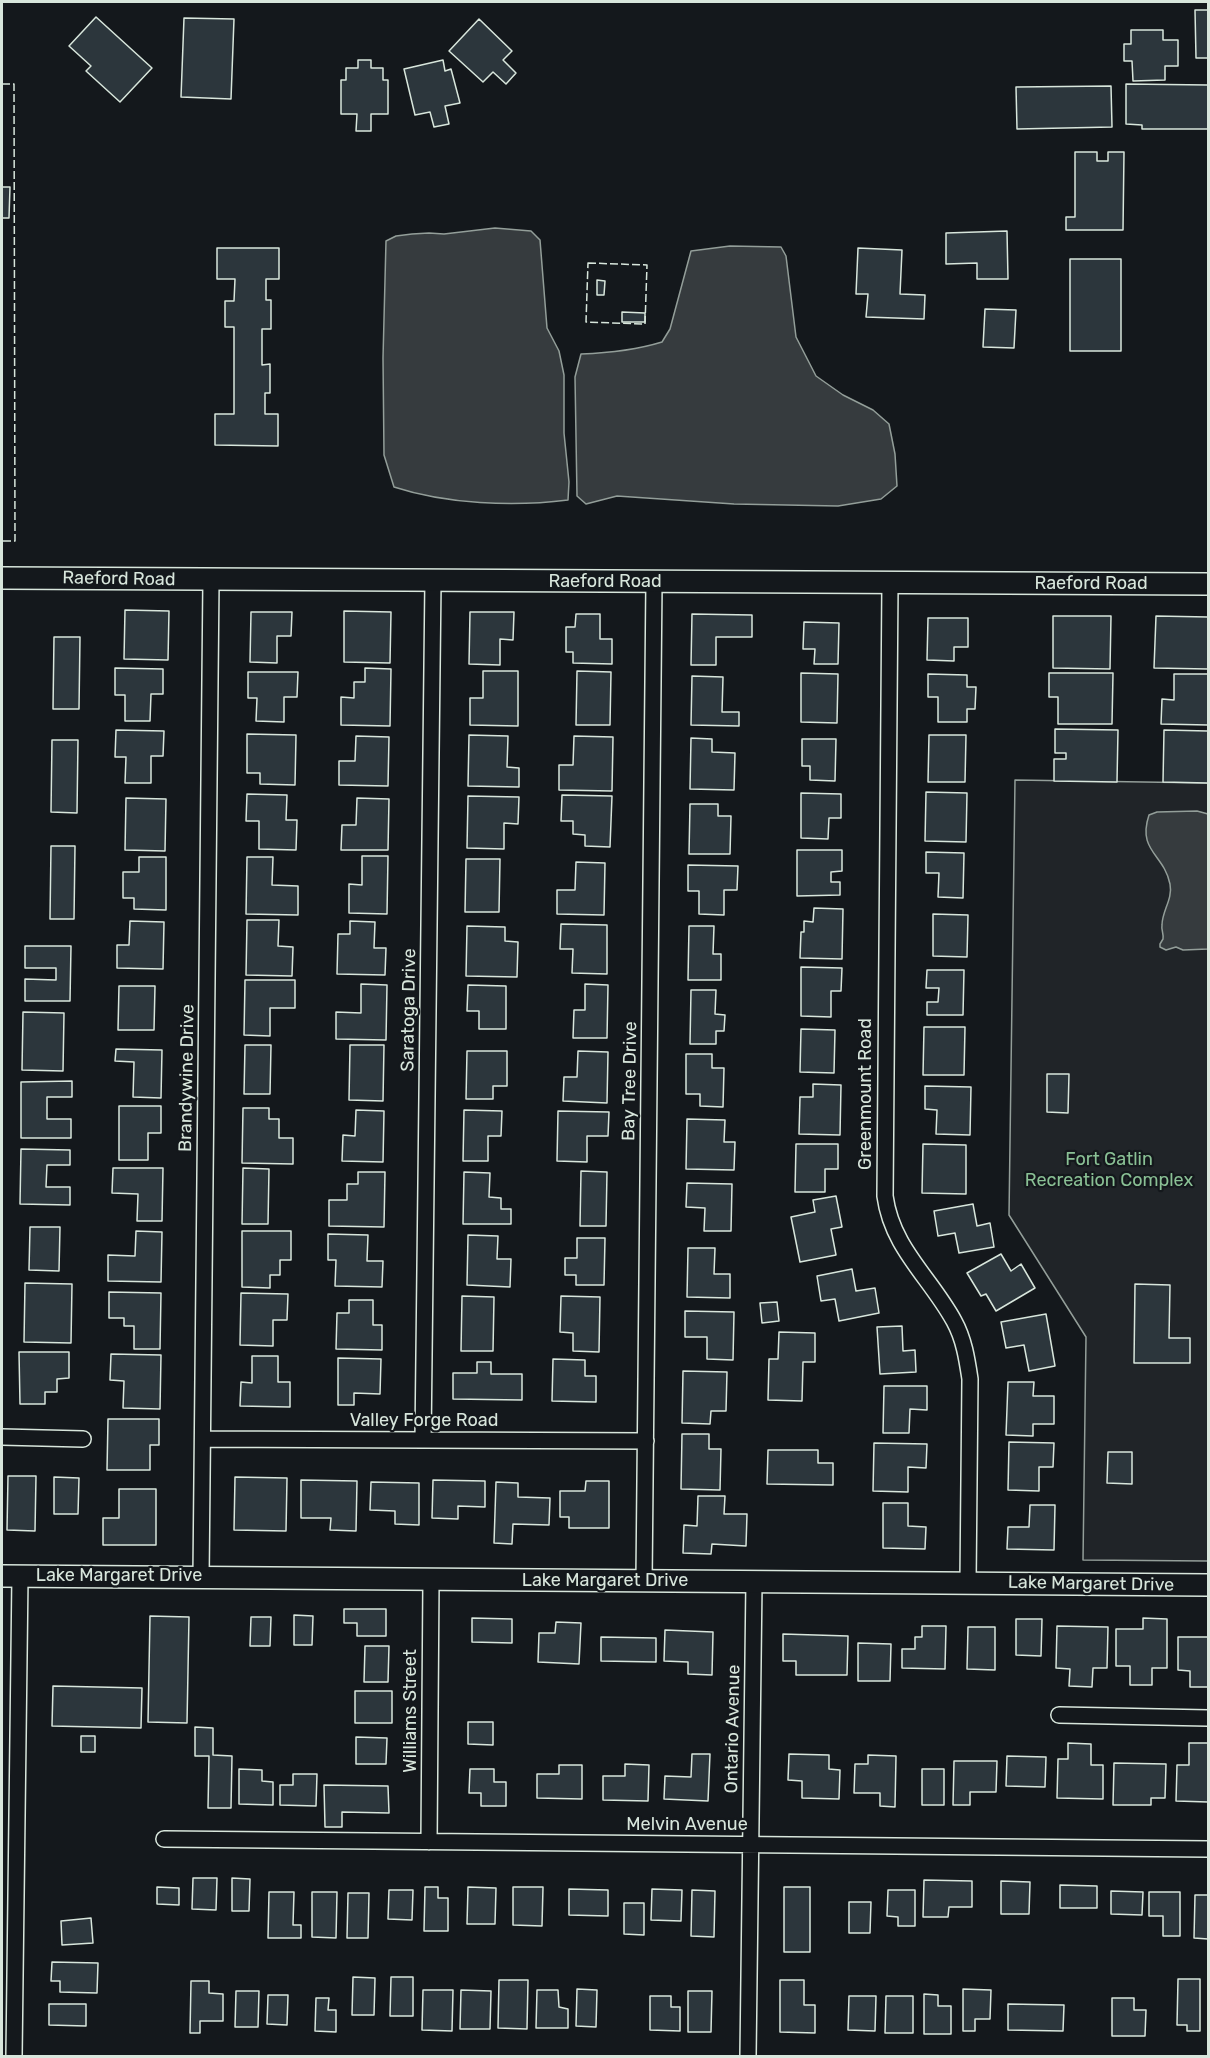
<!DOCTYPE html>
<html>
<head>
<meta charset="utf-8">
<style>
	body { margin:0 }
	#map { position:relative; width:1210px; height:2058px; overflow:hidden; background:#14181c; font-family:Rubik,sans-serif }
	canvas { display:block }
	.frame { position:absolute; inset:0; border:3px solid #d8e6dc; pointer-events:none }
</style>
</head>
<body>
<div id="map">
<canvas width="1210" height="2058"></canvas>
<div class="frame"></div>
</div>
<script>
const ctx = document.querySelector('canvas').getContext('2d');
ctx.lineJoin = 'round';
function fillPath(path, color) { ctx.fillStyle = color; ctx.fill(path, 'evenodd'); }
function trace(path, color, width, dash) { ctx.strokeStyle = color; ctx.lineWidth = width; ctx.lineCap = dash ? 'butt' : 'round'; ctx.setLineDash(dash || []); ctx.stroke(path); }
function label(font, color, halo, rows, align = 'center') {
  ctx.font = font + ' Rubik,sans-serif'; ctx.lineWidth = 4.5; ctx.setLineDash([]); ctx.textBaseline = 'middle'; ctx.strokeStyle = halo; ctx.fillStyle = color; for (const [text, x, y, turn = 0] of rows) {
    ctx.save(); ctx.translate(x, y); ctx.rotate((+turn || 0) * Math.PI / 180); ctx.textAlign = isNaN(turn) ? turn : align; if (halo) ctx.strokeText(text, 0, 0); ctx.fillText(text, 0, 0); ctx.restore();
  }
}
const green = new Path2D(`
	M1015,780l193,3v778l-125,-1 3,-223 -77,-122z`);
fillPath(green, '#202428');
trace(green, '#939e99', 1.5);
const water = new Path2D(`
	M495,228l36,3 9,9 7,88 12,23 5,24v58l5,49 -1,18c-55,7 -122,4 -174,-13l-10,-32 -1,-97 3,-117 10,-5 16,-2 17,-1 15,1z
	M730,246l51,1 5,9 10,81 20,39 27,19 30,15 16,14 6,30 2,32 -16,13 -43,7 -104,-2 -117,-8 -31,8 -9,-8 -2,-119 6,-23c27,-1 55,-4 81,-12l8,-13 21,-78z
	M1197,811l11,3v135l-25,1 -7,-3 -10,3 -6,-3v-3l3,-5c1,-5 -2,-9 -1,-14 0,-14 11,-26 8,-41 -6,-30 -33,-33 -21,-69l8,-3z`);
fillPath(water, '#363b3e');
trace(water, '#939e99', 1.5);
const building = new Path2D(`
	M1195,10h13v48h-12z
	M96,17l56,51 -32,34 -34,-31 5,-5 -22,-20z
	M184,18l50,1 -3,80 -50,-2z
	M479,19l33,32 -9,9 13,13 -10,11 -13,-12 -10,10 -34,-31z
	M1131,30h32v10h15v26h-13v14l-32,1 -1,-20h-8v-17h7z
	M358,60h13v8h12v12h5v34h-17v17h-15l1,-17h-16v-34h5v-12h12z
	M443,60l2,11 6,-2 9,34 -15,3 4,18 -15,3 -4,-15 -15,3 -11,-46z
	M1126,84l82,1v44h-66v-4l-16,-1z
	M1111,86l1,41 -95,2 -1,-42z
	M1075,152h22v9h11v-9h16l-1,78h-57v-13h9z
	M2,187h8l-1,31h-7z
	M1007,231l1,48h-31v-16l-31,1v-31z
	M217,248h62v31h-13v21h5v29h-9v36l8,-1v29h-5v21h13v32l-63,-1v-31h19v-87h-9v-26h9l1,-22h-18z
	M858,248l44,2 -2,44 25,1 -1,24 -58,-2 2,-23h-12z
	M1070,259h51v92h-51z
	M597,280l8,1 -1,14h-7z
	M985,309l31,1 -2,38 -31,-1z
	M622,312l23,1v9h-23z
	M125,610l44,1 -1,49 -44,-1z
	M344,611l47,1 -1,51 -46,-1z
	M251,612h41l-1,24h-14v27l-27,-1z
	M470,612h44l-1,28 -13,-1v26l-31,-1z
	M576,614h24v25h12v25l-39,-1v-11h-7v-25h9z
	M692,614l60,1v22h-36v28h-25z
	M1053,616h58l-1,53 -57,-1z
	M1156,616l52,1v52l-54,-1z
	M928,618h40v29h-14v14l-27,-1z
	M804,622l35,1 -1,41h-24l1,-15h-12z
	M54,637h26l-1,72h-26z
	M115,668l48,1v25h-12l-1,27h-25v-26h-10z
	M365,668l26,1 -1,57 -49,-1v-28l13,1v-16h11z
	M483,671h35v55l-48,-1v-27h13z
	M577,671l34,1 -1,53h-34z
	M248,672h50l-1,25h-13v25l-28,-1 1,-23h-9z
	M801,673l37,1 -1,49 -36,-1z
	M1049,673h64l-1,51h-54v-27h-9z
	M928,674l39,1v12h9l-1,22h-8v13h-29v-25h-10z
	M1174,674h34v51l-47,-1 1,-25 12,1z
	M692,676l31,1 -1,35h17v14l-48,-1z
	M1055,729l63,1 -1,52 -63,-1v-22h12v-6h-11z
	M116,730l48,1 -1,25h-12v27h-26l1,-26h-11z
	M1164,730l44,1v52l-45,-1z
	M247,734l49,1 -1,50 -35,-1v-11h-13z
	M469,735l39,1 -1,31 12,1v19l-51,-1z
	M929,735h37l-1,47h-37z
	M356,736l33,1 -1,49 -49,-1v-24h16z
	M574,736l39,1 -1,54 -53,-1v-25h14z
	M691,738l21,1v13l23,1 -1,37 -44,-1z
	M802,739h34l-1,42 -25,-1v-14h-8z
	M52,740h26l-1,73 -26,-1z
	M926,792l41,1 -1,49 -41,-1z
	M801,793l40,1v24h-12l-1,21 -27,-1z
	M247,794l40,1 -1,25h11l-1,30 -37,-1v-28h-13z
	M562,795l50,1 -2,51 -25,-1v-11l-12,-1v-13h-12z
	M468,796l51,1 -1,27 -14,-1v26l-37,-1z
	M126,798l40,1 -1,52 -40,-1z
	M357,798l32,1 -1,51h-47l1,-25h14z
	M690,804h28v12h13l-1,38h-41z
	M51,846h24l-1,73h-24z
	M797,850h45v21l-11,1v10h9v13l-43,1z
	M926,852l38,1 -1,45 -25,-1 1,-24h-13z
	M362,856h26l-1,58 -38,-1v-29l13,1z
	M139,857h27v53l-32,-1v-11h-11v-26h16z
	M247,857h26l-1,28 26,1v29l-52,-1z
	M466,859h34l-1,53h-34z
	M576,862l29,1 -1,52 -47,-1v-24h18z
	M688,865l50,1 -1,24h-13v25l-25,-1v-23h-11z
	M814,908l29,1 -1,50 -42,-1 1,-26h3v-11l9,1z
	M933,914l35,1 -1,42 -34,-1z
	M247,920h32l-1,26 15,1 -1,29 -46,-1z
	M130,921l34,1 -1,47 -46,-1v-23h12z
	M350,921l25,1 -1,26h12l-1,27 -48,-1 1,-40h12z
	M561,924l46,1v49l-35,-1 1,-24h-13z
	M467,926l38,1v14l13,1 -1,35 -51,-1z
	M689,926h25l-1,28h8v26h-33z
	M25,946h46l-1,55h-45v-22l31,1v-12h-31z
	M801,967l41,1 -1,23h-10v26l-30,-1z
	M927,970h37l-1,45h-36v-13h11l1,-14h-13z
	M245,980h50v28h-25v28l-26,-1z
	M361,984l26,1 -1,55 -50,-1v-27l25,1z
	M585,984l23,1 -1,53h-34l1,-28h11z
	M468,985l38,1v43h-27v-18h-12z
	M119,986h36l-1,44h-36z
	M691,990h25l-1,24 10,1 -1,16h-8v13h-26z
	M23,1012l41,1 -1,58 -41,-1z
	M924,1027h41l-1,48h-41z
	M801,1029l34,1 -1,43 -34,-1z
	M245,1045h26l-1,49h-26z
	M350,1045h34l-1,56 -34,-1z
	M116,1049l46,1 -1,48 -28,-1 1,-35 -19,-1z
	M467,1051h40v35h-14v13h-27z
	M578,1051l30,1 -1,51 -44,-2 1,-24h13z
	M686,1054h26v14h12l-1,39 -23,-1v-12h-14z
	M1047,1074h22l-1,39 -21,-1z
	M72,1081v16h-25v22h24v19h-50v-56z
	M813,1084l28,1 -1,50 -41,-1 1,-37h13z
	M925,1086l46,1 -1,48 -34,-1 1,-24 -12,-1z
	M119,1106h42v27h-13v27h-29z
	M243,1108h26v11h10v19h14v26l-51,-1z
	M356,1110l28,1 -1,51 -41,-1 1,-26 12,1z
	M464,1110l38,1 -1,25h-13v25h-25z
	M558,1111l51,1 -1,24h-21v26l-30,-1z
	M687,1119l38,1 -1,22h11l-1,28 -48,-1z
	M796,1144h42v25h-13v23h-30z
	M923,1144l43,1v49l-44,-1z
	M21,1149l49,1v15h-23l-1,22h24v18l-50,-1z
	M113,1168h50l-1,53h-25l1,-27 -26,-1z
	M243,1168l26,1 -1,55h-26z
	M581,1171l26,1 -1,54h-26z
	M358,1172h27l-1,55 -55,-1v-26h18v-16h11z
	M464,1172l26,1 -1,24 12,1v11h10v15h-48z
	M687,1183l45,1 -1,47h-27l1,-23 -19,-1z
	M836,1196l6,31 -11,2 5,26 -36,7 -9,-45 24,-5 -2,-12z
	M973,1204l4,22 13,-3 4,24 -35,6 -4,-20 -17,3 -4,-25z
	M30,1227h30l-1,44 -30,-1z
	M136,1231l26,1 -1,50 -53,-1v-26l27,1z
	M242,1231h49v29h-11v15h-10v13l-28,-1z
	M328,1234l40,1 -1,26h16l-1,26 -47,-1 1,-26h-8z
	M468,1235l30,1 -1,23h14l-1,28 -43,-2z
	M577,1238h28l-1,47h-28v-10h-11v-17h12z
	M688,1248h27l-1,26h16v24l-43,-1z
	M1001,1254l10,17 10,-7 14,24 -39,23 -10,-17 -5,2 -14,-23z
	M852,1269l4,22 19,-3 4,25 -40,8 -4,-22 -14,2 -4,-25z
	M25,1283l47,1 -1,59 -47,-1z
	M1135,1284l35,1 -1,53h21v25h-56z
	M109,1292l52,1 -1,56h-26v-23h-10v-8h-15z
	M241,1293l47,1 -1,26h-14v26l-33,-1z
	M462,1296l32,1 -1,54h-32z
	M561,1296l39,1 -1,55 -26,-1v-18l-13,-1z
	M349,1300h24v25h9v25l-46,-1 1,-36h12z
	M777,1302l2,19 -17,2 -2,-20z
	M685,1311l49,1 -1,48 -26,-1v-22h-22z
	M1046,1314l9,52 -26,5 -5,-26 -18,3 -5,-26z
	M902,1326l1,25 12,-1 1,22 -36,2 -3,-47z
	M779,1332l36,1v29h-12l-1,39 -34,-1 1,-41h9z
	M19,1352h50v26l-12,1v13h-12v12h-25z
	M111,1354l50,1 -1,54 -37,-1 1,-27 -14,-1z
	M252,1356h26v26h12v25l-50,-1 1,-24 11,1z
	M338,1358l43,1 -1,35 -26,-1v12h-16z
	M553,1359l32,1v16h11v26l-44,-1z
	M477,1362h14v12h31v26l-69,-1v-26h24z
	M683,1371l44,1 -1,39h-15l-1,13 -28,-1z
	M1008,1382h26l-1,14h21v28h-21v12l-27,-1z
	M884,1386h43v24l-17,-1 -1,24h-26z
	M108,1419h51v26h-9v25h-43z
	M682,1434h27v15h12l-1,41 -39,-1z
	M1009,1442l45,1 -1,24h-14v24l-31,-1z
	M874,1443l53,1 -1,24 -18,-1v25l-35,-1z
	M768,1450h50v13h15v22l-66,-1z
	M1108,1452h24v32l-25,-1z
	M8,1476h28l-1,55 -28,-1z
	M54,1477l25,1 -1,36h-24z
	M235,1477l52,1 -1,53 -52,-1z
	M301,1480l56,1 -1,50 -26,-1 1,-12h-30z
	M433,1480l52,1v26l-27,-1v13l-26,-1z
	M586,1481h23v47h-40v-11h-9v-26h25z
	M371,1482l48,1v42l-24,-1v-13l-25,-1z
	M496,1482l22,1v14l32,1 -1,27 -36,-1 -1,20 -18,-1z
	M119,1489h37v56h-53v-27h16z
	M698,1496h27l-1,18h23l-1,32 -34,-2 -1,10 -28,-1 1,-28 13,1z
	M883,1503h25v23l18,1 -1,22 -42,-1z
	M1030,1505h25l-1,45 -47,-1 1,-22h21z
	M344,1609h42v27h-29v-13h-13z
	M294,1615l19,1 -1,29h-18z
	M150,1616l39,1 -2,106 -39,-1z
	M251,1617h20l-1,29h-20z
	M472,1618l40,1v24l-40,-1z
	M1143,1618l24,1v49h-15v17h-22v-19h-14v-37h27z
	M1016,1619h26l-1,37 -25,-1z
	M556,1622l25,1 -2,41 -41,-2 1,-29h16z
	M922,1626h24l-1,43 -43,-1v-19h13v-12h7z
	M1057,1626l51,1 -1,41h-14l-1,19 -23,-1 1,-17 -14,-1z
	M968,1627h27v43l-28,-1z
	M665,1630l48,2 -1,43 -24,-1v-12l-24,-1z
	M783,1634l65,2 -1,39h-51v-14h-13z
	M601,1637l55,1v24l-55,-1z
	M1178,1637h30v50h-18v-16l-12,-1z
	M858,1643l33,1 -1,37h-32z
	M365,1646h24l-1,36h-24z
	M53,1686l89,2 -1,40 -89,-2z
	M355,1691h37v32h-37z
	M468,1722h25v23l-25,-1z
	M195,1727l18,1v27l19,1 -1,52h-23l1,-52h-14z
	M81,1736h14v16h-14z
	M356,1737l31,1 -1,26h-30z
	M1068,1743l23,1v21h12v34l-46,-1 1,-39h10z
	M1189,1743h19v59l-32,-1 1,-36h12z
	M692,1754h18l-2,47 -44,-2 1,-23 26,1z
	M789,1754l40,1v14l11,1 -1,29 -37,-1v-17l-14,-1z
	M868,1755l28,1 -1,51 -15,-1v-13h-26l1,-29h13z
	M1007,1756l39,1 -1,30 -39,-1z
	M954,1761h43l-1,31h-26v13h-17z
	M1114,1763l52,1 -1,34h-14v7h-38z
	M625,1764l24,1 -1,36 -45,-1v-24h22z
	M559,1765h23v34l-45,-1v-24h22z
	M239,1769l23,1v11l11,1v23l-34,-1z
	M470,1769h24v13h12v24h-25v-13h-12z
	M922,1769h22v36h-22z
	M293,1774h24l-1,32 -36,-1v-20h13z
	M324,1785l64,1 1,27 -47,-1v15h-17z
	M193,1878h24l-1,32 -24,-1z
	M232,1878l18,1 -1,32h-17z
	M924,1880l48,1v26h-23l-1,10h-25z
	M1001,1881l29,1 -1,32h-28z
	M1060,1885l37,1v22h-37z
	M157,1887l22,1v17l-22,-1z
	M425,1887h13v11h10v33h-24z
	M468,1887l28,1 -1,36h-28z
	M513,1887h30l-1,39 -29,-1z
	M784,1887h26v65h-26z
	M569,1889l39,1v26l-39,-1z
	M652,1889l30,1 -1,31 -30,-1z
	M389,1890h24l-1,30 -24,-1z
	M692,1890l23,1 -1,46 -23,-1z
	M888,1890h27v36h-17v-9l-11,-1z
	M1111,1891l32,1 -1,23 -31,-1z
	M269,1892h25l-1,33h8v13h-33z
	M312,1892h25l-1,46 -24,-1z
	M1149,1892h31v44h-17v-20h-14z
	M348,1893h21l-1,45h-21z
	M1195,1895h13v44l-14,-1z
	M849,1902h22l-1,31h-21z
	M624,1903h20v32l-20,-1z
	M91,1918l2,25 -31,2 -1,-24z
	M52,1962l46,1 -1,30 -37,-1v-11h-9z
	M353,1977l22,1 -1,37h-22z
	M391,1977h22v39h-23z
	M1178,1979h22v52h-13v-6h-10z
	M499,1980h29l-1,49 -29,-1z
	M780,1980h24v25h11v28l-35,-1z
	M191,1981h18v12l14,1v27h-23v12h-10z
	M577,1989l20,1 -1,37 -20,-1z
	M963,1989l28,1 -1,29h-15v12h-12z
	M423,1990h30l-1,41 -30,-1z
	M461,1990l30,1 -1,38h-30z
	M537,1990h21l1,17 9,2v19h-32z
	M236,1991h23l-1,36h-23z
	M688,1991h24l-1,41h-23z
	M924,1994l14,1v11h13v28h-27z
	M268,1995h20l-1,30 -20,-1z
	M650,1996h21v11h9v24l-30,-1z
	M849,1996h27l-1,35 -27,-1z
	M886,1996h27v37h-28z
	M316,1998h13l-1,12h8v22l-21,-1z
	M1112,1998h22v12h12l-1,26h-33z
	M49,2004h37v22l-37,-1z
	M1008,2004l56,1 -1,26 -55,-1z`);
fillPath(building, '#2c363c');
trace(building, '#d8e6dc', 1.5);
const street = new Path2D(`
	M890,583l-5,613c7,52 45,81 69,125 10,18 13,38 16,58l-2,203
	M2,1437l81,2
	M203,1439l443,2
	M423,1440l10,-859
	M201,1576l10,-996
	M644,1580l10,-998
	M1059,1715l149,3
	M164,1839l1044,10
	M429,1842l2,-262
	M14,2056l6,-480
	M748,2056l6,-474`);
const secondary = new Path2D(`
	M2,578l1206,6
	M2,1576l1206,9`);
trace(street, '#d8e6dc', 18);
trace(secondary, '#d8e6dc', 24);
trace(street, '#14181c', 15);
trace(secondary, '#14181c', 21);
trace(new Path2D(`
	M2,84h12l1,457h-13
	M588,263l59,2 -2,59 -59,-2z`), '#d8e6dc', 1.5, [8, 3]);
label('18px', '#d8e6dc', '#14181c', [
	["Raeford Road",119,579,1],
	["Raeford Road",605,582],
	["Raeford Road",1091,584],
	["Saratoga Drive",409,1010,-89],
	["Brandywine Drive",187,1078,-89],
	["Bay Tree Drive",630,1081,-89],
	["Greenmount Road",866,1094,-90],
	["Valley Forge Road",424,1421],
	["Lake Margaret Drive",119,1576],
	["Lake Margaret Drive",605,1581],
	["Lake Margaret Drive",1091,1584,1],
	["Williams Street",411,1711,-90],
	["Ontario Avenue",733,1729,-89],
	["Melvin Avenue",687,1825]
]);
label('18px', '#8ac095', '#14181c', [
	["Fort Gatlin",1109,1160],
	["Recreation Complex",1109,1181]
]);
</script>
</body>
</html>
